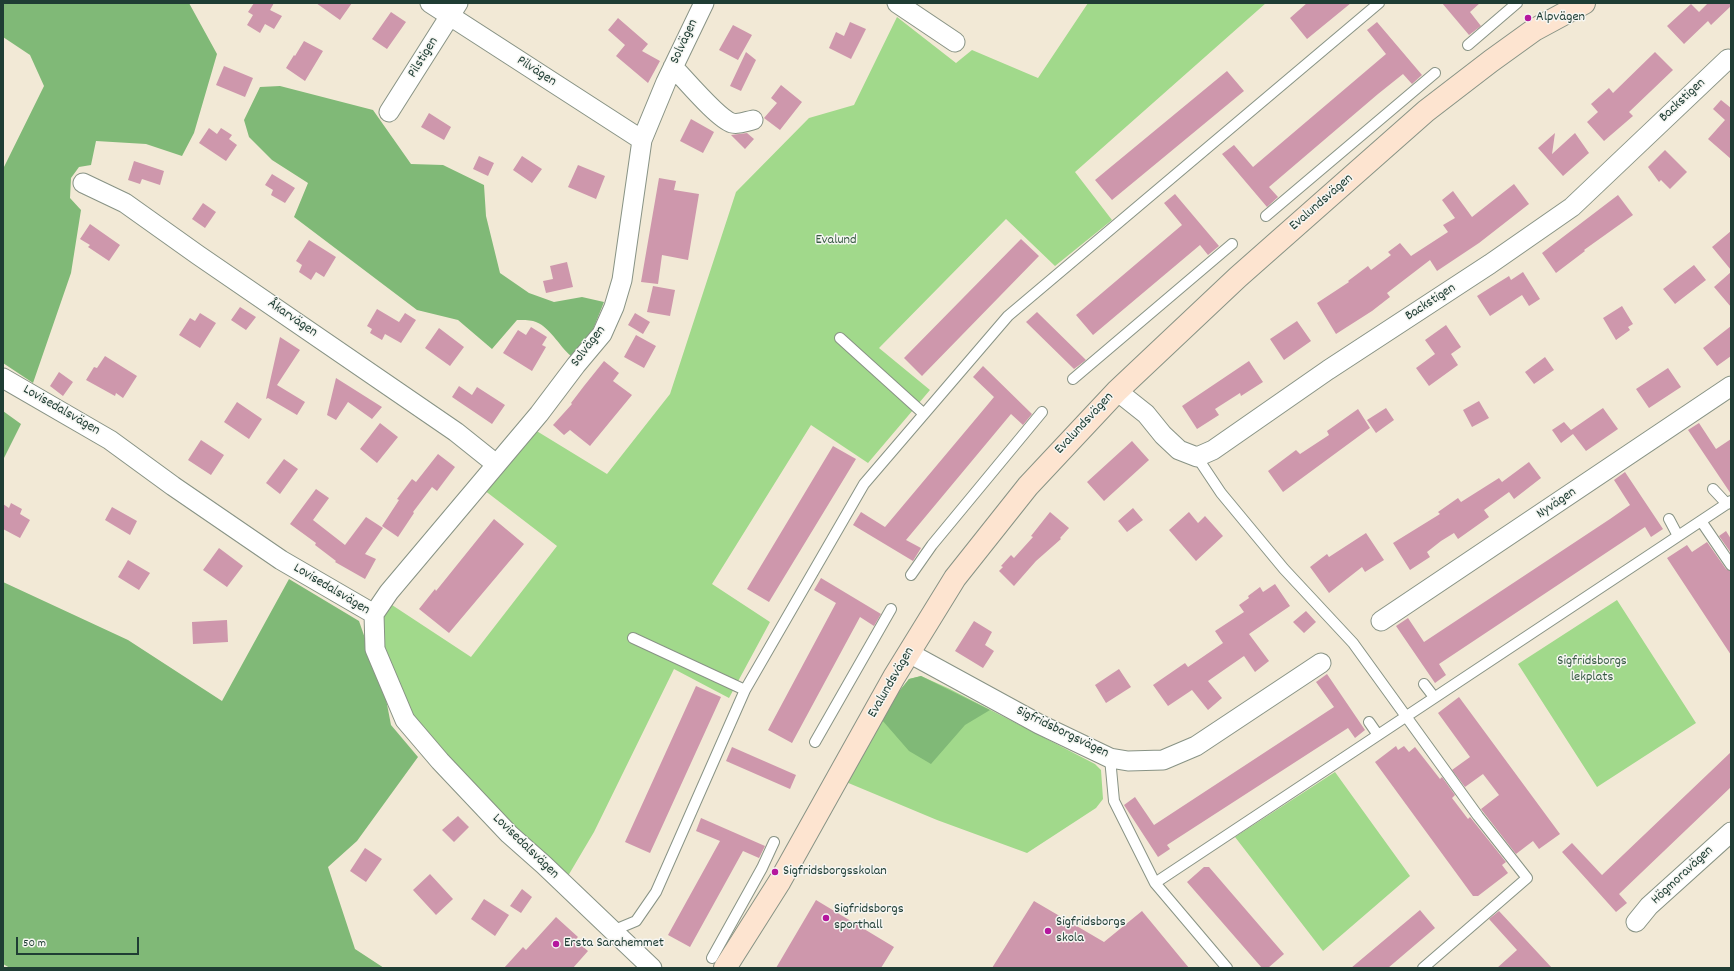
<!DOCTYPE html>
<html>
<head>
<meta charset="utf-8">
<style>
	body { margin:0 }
	#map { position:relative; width:1734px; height:971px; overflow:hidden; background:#f2e9d6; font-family:Dekko,sans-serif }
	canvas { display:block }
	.frame { position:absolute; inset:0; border:4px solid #1f3d34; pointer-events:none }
	.scale { position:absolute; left:16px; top:937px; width:123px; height:18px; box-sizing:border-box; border:2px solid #1f3d34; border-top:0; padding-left:5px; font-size:12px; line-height:14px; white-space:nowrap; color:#1f3d34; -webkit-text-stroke:3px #f6f6f2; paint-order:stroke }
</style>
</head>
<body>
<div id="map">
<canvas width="1734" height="971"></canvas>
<div class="frame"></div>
<div class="scale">50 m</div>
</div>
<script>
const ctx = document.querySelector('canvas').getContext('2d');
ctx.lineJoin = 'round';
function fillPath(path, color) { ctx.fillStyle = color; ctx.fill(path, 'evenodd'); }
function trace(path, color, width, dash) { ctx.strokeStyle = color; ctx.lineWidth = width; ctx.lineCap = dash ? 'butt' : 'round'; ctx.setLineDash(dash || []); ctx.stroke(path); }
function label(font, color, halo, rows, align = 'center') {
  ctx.font = font + ' Dekko,sans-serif'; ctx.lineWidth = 3; ctx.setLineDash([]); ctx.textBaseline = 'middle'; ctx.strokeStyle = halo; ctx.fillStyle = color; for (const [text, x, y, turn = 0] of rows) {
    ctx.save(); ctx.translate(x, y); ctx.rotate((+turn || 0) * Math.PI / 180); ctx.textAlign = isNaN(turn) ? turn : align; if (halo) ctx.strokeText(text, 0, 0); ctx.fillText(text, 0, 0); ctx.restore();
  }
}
fillPath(new Path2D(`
	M1088,3h178l-191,169 37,48 -57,46 -49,-47 -127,129 51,42 -62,73 -57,-38 -99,159 58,38 -41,76 -55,-29 -80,163 -26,44 -89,-84 -67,-77 -29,-68 -1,-31 10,-11 79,52 86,-111 -73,-56 51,-60 72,44 63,-80 66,-202 73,-74 45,-13 43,-88 59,46 16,-13 66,28z
	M1617,600l79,123 -99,64 -79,-123z
	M921,676l29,13 145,75 6,6 2,29 -7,9 -69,45 -90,-33 -91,-38 51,-88 12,-15z
	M1335,772l75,104 -87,75 -88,-114z`), '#a1d98b');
fillPath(new Path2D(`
	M3,3h186l28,51 -23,79 -12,23 -36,-12 -50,-3 -5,24 -12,2 -8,11 -1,20 11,12 -10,63 -38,110 -30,-20v-194l41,-83 -14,-31 -27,-18z
	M280,86l93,24 38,54 32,1 41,20 2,31 14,57 29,20 25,9 28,-5 22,5 -12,30 -21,24c-12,-10 -22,-31 -38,-35 -4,-1 -11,-1 -16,-1l-25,29 -34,-29 -41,-10 -123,-93 14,-34 -36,-23 -23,-23 -5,-17 16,-33z
	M3,411l18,13 -18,36z
	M289,579l70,42 27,78 5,26 27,32 -61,84 -29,26 27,82 29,19h-374l-7,-4v-382l125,58 94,61z
	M921,676l69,34 -25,15 -34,39 -22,-13 -27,-31 15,-26 12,-15z`), '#80b977');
fillPath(new Path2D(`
	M254,3h20l-4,7 12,6 -8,13 -9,-5 -5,9 -13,-8 6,-10 -5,-3z
	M316,3h36l-12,17z
	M1307,3h44l-44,36 -17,-21z
	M1442,3h38l-10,9 11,14 -12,9z
	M1708,3h23v3l-20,19 -3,-4 -24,23 -17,-18 24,-22 8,8z
	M391,12l15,10 -19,27 -15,-10z
	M618,18l30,26 -6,7 18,10 -12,22 -32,-27 9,-11 -17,-15z
	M850,22l16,7 -15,30 -22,-11 7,-16 8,4z
	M1377,22l45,53 -10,9 -9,-10 -25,20 -109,93 9,10 -11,10 -45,-53 12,-9 19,22 133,-113 -19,-24z
	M733,25l19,10 -14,25 -19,-10z
	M304,41l19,10 -18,30 -19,-13 8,-13 1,1z
	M746,52l10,8 -15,31 -11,-5z
	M1655,52l18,18 -44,42 4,4 -29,25 -17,-19 11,-10 -7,-8 18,-16 4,5z
	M224,66l29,12 -8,19 -29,-12z
	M1227,71l17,20 -132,109 -17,-20z
	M781,85l21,17 -22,28 -16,-12 13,-15 -6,-5z
	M1721,100l10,8v51l-23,-20 17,-19 -12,-11z
	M429,113l22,14 -7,13 -23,-13z
	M691,119l23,13 -11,21 -23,-12z
	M209,128l8,6 4,-6 11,7 -3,4 8,6 -11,16 -27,-18z
	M747,133l7,6 -9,10 -14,-14z
	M1555,133l-3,21 23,-21 14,20 -26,23 -25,-28z
	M1665,150l22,22 -17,17 -9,-9 -2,2 -11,-15z
	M479,156l15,7 -6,13 -15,-7z
	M522,156l20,13 -10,14 -19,-13z
	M134,161l30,10 -4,14 -18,-6 -2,5 -12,-4z
	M578,165l27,11 -9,23 -28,-12z
	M272,174l23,14 -10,15 -14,-8 2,-5 -8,-5z
	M659,178l17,3 -2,9 25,4 -11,66 -26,-5 -4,29 -17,-2z
	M1514,184l15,20 -50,39 -42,28 -7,-11 -43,33 3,4 -18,14 -36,23 -19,-31 32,-21 -1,-1 20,-15 3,4 20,-15 -3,-3 12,-9 11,13 37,-24 -5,-7 12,-7 -13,-18 11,-9 19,26z
	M1175,194l44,52 -11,9 -8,-10 -107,90 -17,-20 106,-90 -18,-22z
	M1618,195l15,20 -49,35 1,1 -29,22 -14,-20z
	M203,203l13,9 -11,16 -13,-9z
	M90,224l30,21 -11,16 -21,-14 2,-2 -10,-6z
	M1731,231v39l-19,-23z
	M1021,239l18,17 -117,120 -18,-18z
	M309,240l27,17 -12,20 -8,-5 -5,8 -12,-8 3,-7 -6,-4z
	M567,262l6,25 -27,6 -3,-12 10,-2 -3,-13z
	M1694,265l12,15 -31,24 -12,-15z
	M1523,272l17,27 -11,7 -7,-11 -32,21 -13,-20 32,-20 2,4z
	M1731,272v35l-17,-20z
	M653,286l22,4 -5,26 -23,-4z
	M1622,306l11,18 -5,3 2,3 -14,10 -13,-22z
	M240,307l16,10 -10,13 -15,-10z
	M377,309l22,13 6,-9 11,7 -15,23 -16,-9 -3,6 -12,-7 2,-4 -5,-3z
	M1037,312l49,48 -12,9 -48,-47z
	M200,313l16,10 -16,25 -21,-13 11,-17 5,3z
	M635,313l15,9 -7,12 -15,-9z
	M1297,321l14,20 -27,19 -14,-21z
	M1446,325l15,22 -10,7 7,11 -29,21 -13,-18 19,-14 -10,-14z
	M1731,326v30l-14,10 -14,-18z
	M531,327l16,10 -5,8 4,2 -14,24 -29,-18 15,-23 8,5z
	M439,328l25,19 -14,19 -25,-18z
	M636,335l20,11 -12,22 -20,-11z
	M280,337l20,13 -23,35 28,17 -8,13 -29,-17 -2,1z
	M105,356l32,20 -14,22 -7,-5 -1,3 -29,-16 8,-13 3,1z
	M1545,357l9,13 -20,14 -9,-12z
	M604,361l15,12 -6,8 19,14 -42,51 -20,-16 -6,5 -11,-10 19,-21 -1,-1 13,-17z
	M1249,361l14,21 -22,14 -1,-3 -25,16 4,6 -22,14 -15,-23z
	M983,366l49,48 -9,11 -12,-11 -105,126 15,8 -8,13 -60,-36 8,-13 24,15 94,-112 15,-18 -21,-20z
	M1668,368l13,19 -32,21 -13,-19z
	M59,372l14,10 -10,14 -13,-10z
	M336,378l46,29 -10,12 -24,-17 -12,18 -9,-5z
	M459,386l13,9 5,-8 28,18 -13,19 -40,-27z
	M1479,401l10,17 -17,9 -9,-17z
	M237,402l25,17 -13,20 -25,-17z
	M1386,408l8,12 -18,13 -9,-13z
	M1603,408l15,21 -32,22 -13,-17 -12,9 -9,-13 12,-8 7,8z
	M1358,409l12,19 -87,64 -15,-21 28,-21 4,4 29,-19 -2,-4z
	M380,423l18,14 -21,26 -17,-14z
	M1699,423l17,26 15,-10v55l-43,-64z
	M201,440l23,15 -13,20 -23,-15z
	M1132,441l17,19 -45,41 -17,-19z
	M833,446l23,13 -87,143 -22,-13z
	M438,454l17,13 -18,24 -5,-4 -19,25 1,1 -16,24 -16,-11 17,-26 -2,-1 15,-20 4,3z
	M284,459l14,10 -18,25 -14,-11z
	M1529,462l12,16 -27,21 -5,-7 -25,18 5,7 -31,22 -4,-6 -13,8 -14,11 3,5 -20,13 -17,-27 47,-29 -2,-2 20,-14 3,4 38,-24 3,4z
	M1625,472l38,57 -12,8 -6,-10 -206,137 7,11 -11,8 -39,-57 12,-8 16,24 186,-123 20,-14 -16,-25z
	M316,489l13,9 -16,22 32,25 21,-28 17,11 -18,26 11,5 -11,20 -30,-17 1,-1 -21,-16 1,-2 -26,-19z
	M11,503l11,6 -2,5 10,6 -10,18 -17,-9v-25l6,4z
	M112,507l25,14 -7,14 -25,-15z
	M1133,508l10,12 -16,12 -9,-11z
	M1050,512l19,16 -9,10 1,1 -25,22 -22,25 -15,-15 4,-4 -2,-1 10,-11 3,3 19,-21 -2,-1z
	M1189,512l9,11 7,-7 18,20 -27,25 -27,-31z
	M494,519l30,25 -75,89 -30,-24 16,-20 1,2z
	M1726,531l5,8v14l-12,-17z
	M1366,533l18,27 -19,12 -3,-5 -33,26 -19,-26 17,-13 2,3z
	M1707,542l19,27 5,2v84l-64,-97 20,-13 5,7z
	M219,548l24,18 -16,21 -24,-17z
	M128,560l22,13 -11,17 -21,-13z
	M821,578l60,36 -7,12 -14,-9 -68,126 -24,-13 68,-127 -22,-13z
	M1275,584l15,22 -41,28 20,27 -14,11 -11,-16 -36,25 14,17 -14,12 -16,-20 -24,16 -15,-21 32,-22 3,4 35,-24 -8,-12 29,-19 -5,-7 10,-7 -1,-2 12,-9 3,5z
	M1306,611l10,11 -12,11 -11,-11z
	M227,620l1,22 -35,2 -1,-22z
	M974,621l18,11 -7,13 9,6 -11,17 -28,-17z
	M1119,669l12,18 -25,16 -11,-18z
	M1327,674l38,56 -10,8 -7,-10 -181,117 3,4 -12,8 -34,-52 11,-8 19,28 180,-118 -18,-25z
	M696,686l25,11 -71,156 -25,-11z
	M1459,697l101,137 -21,15 -6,-8 -17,13 -35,-45 18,-14 -16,-21 -18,13 -13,-17 18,-13 -32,-44z
	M1396,746l2,4 6,-4 5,6 6,-5 25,32 2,-2 13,18 -3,3 16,21 2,-2 36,45 -4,3 6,8 -30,23h-5l-98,-134z
	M732,747l64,28 -6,14 -64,-28z
	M1731,752v35l-112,107 8,9 -11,9 -54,-60 10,-9 30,32z
	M458,816l11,11 -15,15 -12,-12z
	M701,818l64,28 -6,12 -16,-7 -53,96 -22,-12 52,-94 -24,-10z
	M365,848l17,11 -16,23 -16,-11z
	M1204,867h5l75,87 -16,14h-6l-75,-86z
	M430,874l23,25 -17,16 -23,-25z
	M522,889l10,8 -11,16 -11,-7z
	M484,899l25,16 -14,21 -24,-17z
	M816,900l78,47 -13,21h-105z
	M1034,901l70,41 38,-31 47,57h-197z
	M1420,910l15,18 -13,11 -34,29h-37z
	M1499,911l53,57h-55l20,-18 -28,-31z
	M556,917l22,20 -3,3 13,11 -15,17h-69l19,-21 3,3z`), '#ce97ac');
const lane = new Path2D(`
	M1468,45l49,-42
	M1266,216l169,-143
	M840,338l84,76
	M1073,379l159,-135
	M1197,457l24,36 63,76 69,74 125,173 49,62 -104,90
	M1713,489l14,15
	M1669,519l9,17
	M1701,521l30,44
	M911,575l21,-30 110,-133
	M633,638l112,52
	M1424,684l10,13
	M1369,722l9,13
	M815,742l76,-133
	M1110,758l4,43 41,82 72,85
	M1155,883l576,-382
	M612,931l24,-10 20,-29 89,-202 119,-206 144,-168 371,-313
	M712,958l50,-90 12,-26`);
const street = new Path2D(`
	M430,3l212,137
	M897,3l58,39
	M673,67c12,12 45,52 59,56 7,2 15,-2 21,-3
	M389,112l69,-109
	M83,183l42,20 73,52 258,177 40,32
	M3,378l107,62 63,46 108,74 93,54 1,35 30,71 35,41 69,73 35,31 108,103
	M1117,391l29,23 17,21 16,15 18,7 16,-7 115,-80 162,-106 82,-57 156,-148
	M374,614l15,-22 150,-178 37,-49 26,-31 12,-27 8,-27 20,-140 24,-58 38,-79
	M1381,621l350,-235
	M909,653l130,71 71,34 18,3 35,-1 33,-14 125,-83
	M1636,922l13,-16 82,-74`);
const secondary = new Path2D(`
	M725,968l55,-87 114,-204 61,-99 73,-92 89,-95 121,-114 188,-166 65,-50 43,-31 50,-27`);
trace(lane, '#889385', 12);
trace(street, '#889385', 21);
trace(secondary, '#889385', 24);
trace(lane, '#fff', 10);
trace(street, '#fff', 19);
trace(secondary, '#fde4d0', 22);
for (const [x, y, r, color] of [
	[1528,18,4,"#b5179e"],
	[775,872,4,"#b5179e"],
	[826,918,4,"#b5179e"],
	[1048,931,4,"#b5179e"],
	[556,944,4,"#b5179e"]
]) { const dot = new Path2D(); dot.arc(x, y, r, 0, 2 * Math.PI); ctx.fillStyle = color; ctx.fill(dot); trace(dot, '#f6f6f2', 1.5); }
label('14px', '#1f3d34', '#f6f6f2', [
	["Alpvägen",1536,18],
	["Sigfridsborgsskolan",783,872],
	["Sigfridsborgs",834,910],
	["sporthall",834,926],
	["Sigfridsborgs",1056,923],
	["skola",1056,939],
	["Ersta Sarahemmet",564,944]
], 'left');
label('14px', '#1f3d34', '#f6f6f2', [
	["Solvägen",685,42,-65],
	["Pilstigen",424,58,-58],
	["Pilvägen",536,72,33],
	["Backstigen",1683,101,-43],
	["Evalundsvägen",1322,203,-41],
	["Backstigen",1431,303,-33],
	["Åkarvägen",292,319,34],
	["Solvägen",589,347,-53],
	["Lovisedalsvägen",61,411,30],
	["Evalundsvägen",1085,424,-47],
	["Nyvägen",1557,504,-34],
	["Lovisedalsvägen",331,590,31],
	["Evalundsvägen",892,683,-60],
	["Sigfridsborgsvägen",1062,733,26],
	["Lovisedalsvägen",525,847,44],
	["Högmoravägen",1683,876,-43]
]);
label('14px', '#395c45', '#f6f6f2', [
	["Evalund",836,241],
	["Sigfridsborgs",1592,662],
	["lekplats",1592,678]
]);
</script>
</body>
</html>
